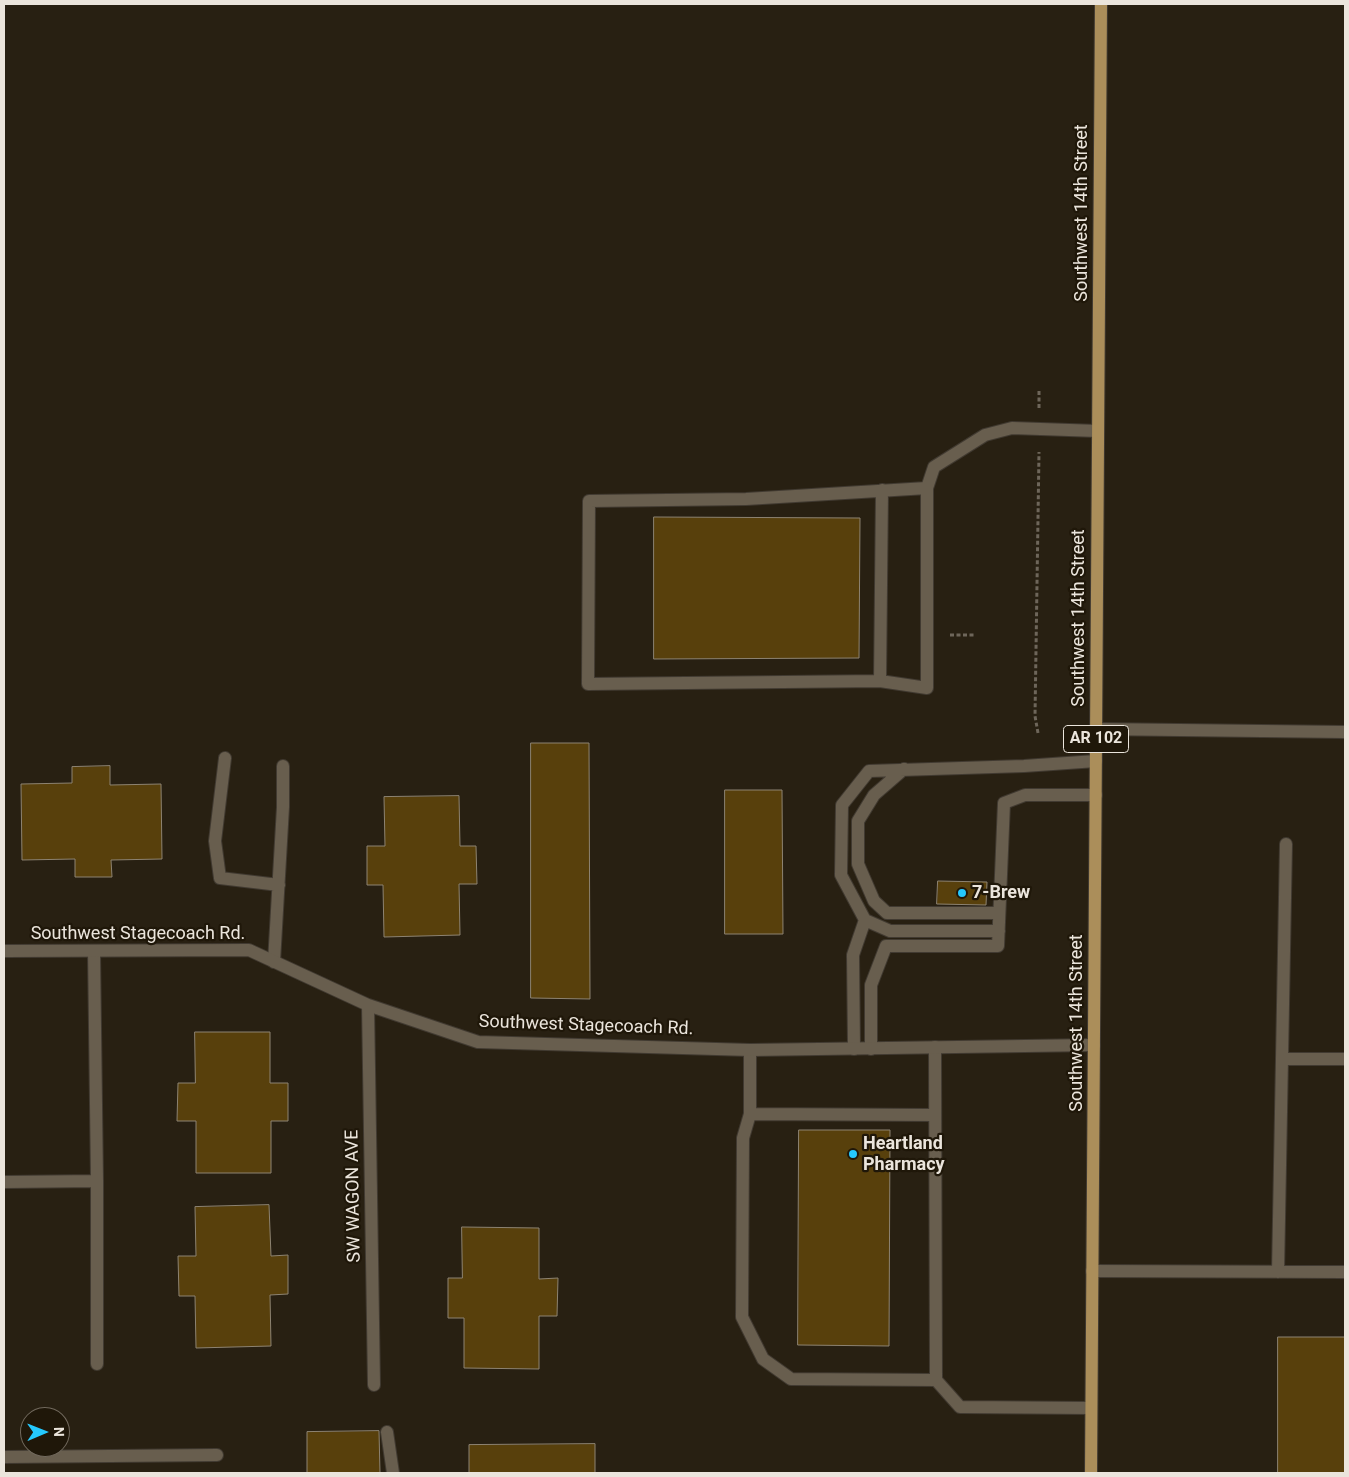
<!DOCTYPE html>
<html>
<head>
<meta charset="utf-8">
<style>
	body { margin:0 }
	#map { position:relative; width:1349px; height:1477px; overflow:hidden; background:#282012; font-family:Roboto,sans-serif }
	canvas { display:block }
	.frame { position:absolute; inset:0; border:5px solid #ebe5dc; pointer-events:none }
	.north { position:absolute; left:20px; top:1407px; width:50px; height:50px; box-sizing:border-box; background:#1f1709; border:1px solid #71695d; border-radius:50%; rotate:89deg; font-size:14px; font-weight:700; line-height:20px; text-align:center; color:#ebe5dc }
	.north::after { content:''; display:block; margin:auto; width:18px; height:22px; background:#25c9fe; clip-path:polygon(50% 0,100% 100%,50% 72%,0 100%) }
</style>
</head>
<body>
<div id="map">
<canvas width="1349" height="1477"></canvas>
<div class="frame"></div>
<div class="north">N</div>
</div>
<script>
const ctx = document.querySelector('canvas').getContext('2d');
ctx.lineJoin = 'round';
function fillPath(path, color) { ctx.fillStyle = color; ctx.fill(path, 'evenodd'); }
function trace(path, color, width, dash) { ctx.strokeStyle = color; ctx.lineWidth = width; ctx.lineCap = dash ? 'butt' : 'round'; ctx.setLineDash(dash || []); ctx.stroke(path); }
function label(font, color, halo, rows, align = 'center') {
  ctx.font = font + ' Roboto,sans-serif'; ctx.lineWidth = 4.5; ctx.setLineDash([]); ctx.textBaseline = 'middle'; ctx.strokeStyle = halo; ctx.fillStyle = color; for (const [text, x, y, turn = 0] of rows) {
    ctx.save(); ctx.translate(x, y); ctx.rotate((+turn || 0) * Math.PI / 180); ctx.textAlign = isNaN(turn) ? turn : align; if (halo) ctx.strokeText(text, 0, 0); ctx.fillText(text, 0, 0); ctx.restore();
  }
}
const building = new Path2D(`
	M654,517l206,1 -1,140 -205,1z
	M531,743h58l1,256 -59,-1z
	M110,766v19l51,-1 1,75 -51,1 1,17h-37v-18l-53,1 -1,-76 51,-1v-16z
	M725,790h57l1,144h-58z
	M459,796l1,50h16l1,38h-18l1,51 -76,2 -1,-52h-16v-39h18l-1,-49z
	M938,881l49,1 -1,23 -49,-1z
	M195,1032h75v51h18v38h-17v52h-75v-52h-19l1,-38h17z
	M799,1130h91l-1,216 -91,-1z
	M269,1205l2,51 17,-1v39l-18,1 1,51 -75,2 -1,-52h-16l-1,-40h18l-1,-49z
	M462,1227l77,1v51l19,-1 -1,38h-18v53l-75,-1v-50h-16v-40h14z
	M1278,1337h67v136h-67z
	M379,1431l1,42h-73v-41z
	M595,1444v29h-126v-28z`);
fillPath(building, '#58400c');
trace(building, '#8d8372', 1);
const service = new Path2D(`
	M927,488v200l-47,-7 -292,3 1,-183 157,-2 181,-11 7,-21 51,-32 27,-7 86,3
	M880,681l2,-191
	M1096,729l249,3
	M225,758l-10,83 5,37 59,7
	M904,769l-30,26 -16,26v43l16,37 13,12h112
	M999,931h-109l-25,-11 -24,-45 1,-70 27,-34 155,-5 72,-5
	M274,962l9,-155v-41
	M935,1047l1,333 24,27 131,1
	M854,1049l-1,-94 12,-35
	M871,1049v-64l15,-39h112l6,-143 21,-8h71
	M750,1050v64l-7,24 -1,179 21,42 28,20 145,1
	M1282,1059h63
	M750,1114l185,1
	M97,1181v183
	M4,1182l93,-1 -3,-230
	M1092,1271l253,1
	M1278,1272l8,-428
	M387,1432l6,41
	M4,1457l213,-2`);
const minor = new Path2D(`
	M4,951l245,-1 119,55 110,37 272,8 344,-5
	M368,1005l6,380`);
const primary = new Path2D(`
	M1091,1473l10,-1469`);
trace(service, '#413a31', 14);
trace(minor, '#413a31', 14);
trace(primary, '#413a31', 14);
trace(new Path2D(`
	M1039,408v-18
	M950,635h24
	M1038,733l-3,-17 4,-264`), '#6e665a', 3, [4, 2.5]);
trace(service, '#685e4e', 12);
trace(minor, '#685e4e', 12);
trace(primary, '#ab8e5a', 12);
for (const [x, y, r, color] of [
	[962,893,5,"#25c9fe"],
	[853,1154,5,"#25c9fe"]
]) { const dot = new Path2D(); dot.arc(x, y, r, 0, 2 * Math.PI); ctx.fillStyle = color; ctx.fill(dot); trace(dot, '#1f1709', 2); }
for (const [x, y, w] of [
	[1096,739,65]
]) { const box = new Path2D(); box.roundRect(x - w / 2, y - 13.5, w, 27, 4); ctx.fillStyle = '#1f1709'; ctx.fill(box); trace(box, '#ebe5dc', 1); }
label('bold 16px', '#ebe5dc', null, [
	["AR 102",1096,739]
]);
label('18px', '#ebe5dc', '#1f1709', [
	["Southwest 14th Street",1082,213,-90],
	["Southwest 14th Street",1079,618,-90],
	["Southwest Stagecoach Rd.",138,934],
	["Southwest 14th Street",1077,1023,-90],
	["Southwest Stagecoach Rd.",586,1026,2],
	["SW WAGON AVE",354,1196,-91]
]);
label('bold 18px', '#ebe5dc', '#1f1709', [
	["7-Brew",972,893],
	["Heartland",863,1144],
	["Pharmacy",863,1165]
], 'left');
</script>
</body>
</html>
